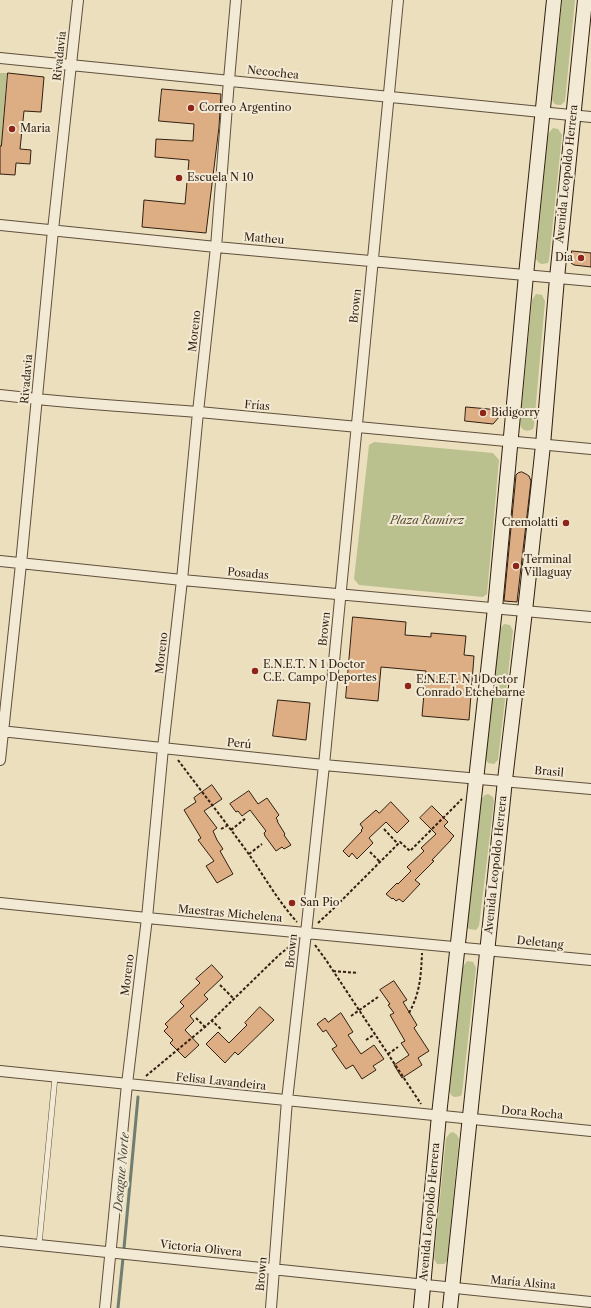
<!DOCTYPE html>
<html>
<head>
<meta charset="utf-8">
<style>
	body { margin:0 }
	canvas { display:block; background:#ebdfbd }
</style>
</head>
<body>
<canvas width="591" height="1308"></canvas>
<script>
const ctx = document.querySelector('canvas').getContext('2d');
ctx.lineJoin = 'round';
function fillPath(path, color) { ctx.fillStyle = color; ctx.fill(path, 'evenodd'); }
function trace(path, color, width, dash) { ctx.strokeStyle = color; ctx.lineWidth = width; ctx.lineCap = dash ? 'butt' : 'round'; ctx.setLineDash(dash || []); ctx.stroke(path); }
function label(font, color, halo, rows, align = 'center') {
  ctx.font = font + ' "Libre Caslon Text",serif'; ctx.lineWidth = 4; ctx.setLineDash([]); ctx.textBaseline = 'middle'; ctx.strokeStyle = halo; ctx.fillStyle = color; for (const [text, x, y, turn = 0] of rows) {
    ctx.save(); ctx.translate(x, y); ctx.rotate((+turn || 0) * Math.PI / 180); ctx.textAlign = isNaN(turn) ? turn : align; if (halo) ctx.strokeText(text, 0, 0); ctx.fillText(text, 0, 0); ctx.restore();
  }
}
fillPath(new Path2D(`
	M562,0h13l-10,101 -4,4c-5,0 -8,-1 -9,-6z
	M0,73h7l-6,73h-1z
	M553,128l5,1 4,6 -13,125 -1,3 -6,1 -3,-1 -3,-4 12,-125z
	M536,294l6,1 3,6 -11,125 -1,3c-6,3 -11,2 -13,-4l12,-125z
	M374,442l119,11 6,7 -12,134 -4,3 -124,-12 -5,-6 15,-134z
	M504,624l6,1 3,6 -15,129 -4,4 -6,-1 -3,-4 15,-130z
	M488,794l5,3 1,4 -15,125 -3,4 -7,-1 -3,-4 14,-125 5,-5z
	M467,961l6,1 3,6 -14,125 -1,3 -6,1 -3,-1 -3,-5 14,-124z
	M453,1132l4,3 2,4 -12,122 -3,3h-7l-3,-5 12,-121 4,-5z`), '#bac18f');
trace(new Path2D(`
	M124,1248l14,-151
	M118,1308l5,-50`), '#6f7e70', 3);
const building = new Path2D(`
	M8,73l36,4 -3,35 -17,-1 -4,38 11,1 -1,14 -14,-1 -1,12 -15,-1v-28h1z
	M162,89l59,5 -2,33 -13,106 -64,-6 2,-27 41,4 4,-44 -34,-3 1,-18 37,2 1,-17 -35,-3z
	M572,251l19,2v14l-17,-2 -3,-2z
	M466,407l34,3v6l-7,8 -28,-3z
	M522,472l4,2 3,2 2,5 -14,121 -13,-1 12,-126 2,-2z
	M353,617l53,5 -1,13 26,2v-4l35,3 -2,19 10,1 -5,64 -47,-4 4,-45 -45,-4 -3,34 -32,-3z
	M278,700l32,3 -4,37 -33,-4z
	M212,785l10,14 -18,12 13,17 -4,3 4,9 6,9 -3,2 13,23 -16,9 -11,-17 8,-5 -16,-21 3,-2 -17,-28 12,-8 -2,-4z
	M249,791l9,13 9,-6 12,17 -3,3 2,3h-1l8,13 -1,1 7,10 -7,4 -2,-2 -6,4 -11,-15 -1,-3 2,-2 -16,-21 -8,6 -4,-5 -2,1 -6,-8z
	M391,802l18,19 -12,12 -11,-11 -17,16 4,5 -16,16 -5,-6 -3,4 -6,-6 19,-20 -1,-1 2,-2 -3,-4 16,-14 3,3z
	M432,806l16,16 -4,4 10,10 -3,3v1l-19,20 2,1 -19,19 5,4 -17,18 -4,-3 -3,2 -3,-3 -1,1 -6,-5 11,-11 1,1 13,-13 -4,-4 17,-16 -3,-3 15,-14 -16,-16z
	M212,965l11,12 -19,18 4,4 -18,17 4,5 -9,9 14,15 -14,13 -15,-15 3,-3 -9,-9 4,-4 -3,-3 19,-18 -4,-4 20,-19 -4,-4z
	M394,981l13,19 -4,2 14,23 -3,3 15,23 -11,7 4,7 -20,13 -8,-13 15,-10 -8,-12 4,-2 -15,-26 4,-2 -6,-8 2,-1 -10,-14z
	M260,1007l14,13 -36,35 -3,-3 -10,11 -19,-19 12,-12 11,11 18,-18 -2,-2z
	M341,1013l12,19 -5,3 13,19 13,-9 10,14 -11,7 3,4 -14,9 -9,-14 -7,4 -14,-20 5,-3 -11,-16 -3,2 -6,-8 8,-6 3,4z`);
fillPath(building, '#ddad84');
trace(building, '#321f11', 1);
const lane = new Path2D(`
	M39,1245l16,-168`);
const street = new Path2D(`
	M0,58l591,59
	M0,225l216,22 375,34
	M0,395c66,8 133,12 199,17 131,12 261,25 392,37
	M0,561l182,19 409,37
	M0,731l324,34 267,24
	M0,760l21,-196 32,-334 25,-230
	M0,903l147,15 444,42
	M0,1071l591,60
	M0,1241c197,19 394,42 591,61
	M105,1308l22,-224 20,-166 16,-170 19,-168 16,-168 18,-165 13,-167 7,-80
	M271,1308l16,-208 19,-167 18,-168 74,-765`);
const secondary = new Path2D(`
	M421,1308l18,-193 56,-507 31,-333 28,-275
	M450,1308l55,-528 20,-169 18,-166 14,-167 28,-278`);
trace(lane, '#604f3c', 6);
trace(street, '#604f3c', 12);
trace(secondary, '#321f11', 16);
trace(new Path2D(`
	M178,760c23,31 47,61 70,93 16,23 30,48 49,69
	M221,829l7,-4
	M384,829l14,15
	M231,830l15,-12
	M370,852l10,10
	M249,854l13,-10
	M318,923l15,-14 67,-67 10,9 52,-52
	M315,945l11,15 95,144
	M333,971l25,2
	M220,985l13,13
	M409,1013c11,-20 12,-37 13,-60
	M351,1016l27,-19
	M196,1018l9,9
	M211,1020l11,10
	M366,1040l9,-6
	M388,1054l10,-7
	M146,1076l59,-49 74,-72 16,-13`), '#321f11', 2, [3, 2]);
trace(lane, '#f2ead4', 5);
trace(street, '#f2ead4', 10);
trace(secondary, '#f2ead4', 14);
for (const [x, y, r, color] of [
	[191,108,4,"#8f2418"],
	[12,129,4,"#8f2418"],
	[179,178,4,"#8f2418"],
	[581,258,4,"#8f2418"],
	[483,413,4,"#8f2418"],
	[566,523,4,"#8f2418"],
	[516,566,4,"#8f2418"],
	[255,671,4,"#8f2418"],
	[408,686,4,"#8f2418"],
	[292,903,4,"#8f2418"]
]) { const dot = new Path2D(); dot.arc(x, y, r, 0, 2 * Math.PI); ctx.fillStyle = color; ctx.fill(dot); trace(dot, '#f2ead4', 1.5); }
label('11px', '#321f11', '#f2ead4', [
	["Rivadavia",60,56,-84],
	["Necochea",273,73,6],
	["Avenida Leopoldo Herrera",567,174,-84],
	["Matheu",264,239,5],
	["Brown",356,306,-84],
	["Moreno",195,331,-84],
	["Rivadavia",27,379,-85],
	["Frías",257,406,5],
	["Posadas",248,574,5],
	["Brown",325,629,-84],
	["Moreno",162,653,-84],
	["Perú",239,744,6],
	["Brasil",549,772,5],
	["Avenida Leopoldo Herrera",496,865,-84],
	["Maestras Michelena",230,914,5],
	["Deletang",540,943,6],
	["Brown",292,951,-84],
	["Moreno",128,975,-83],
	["Felisa Lavandeira",221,1082,6],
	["Dora Rocha",532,1113,5],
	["Avenida Leopoldo Herrera",430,1212,-85],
	["Victoria Olivera",201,1249,6],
	["Brown",262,1274,-85],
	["María Alsina",523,1283,5]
]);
label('11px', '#321f11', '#f2ead4', [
	["Correo Argentino",199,108],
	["Maria",20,129],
	["Escuela N 10",187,178],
	["Dia",573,258,"right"],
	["Bidigorry",491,413],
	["Cremolatti",558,523,"right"],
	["Terminal",524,560],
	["Villaguay",524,573],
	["E.N.E.T. N 1 Doctor",263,665],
	["C.E. Campo Deportes",263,678],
	["E.N.E.T. N 1 Doctor",416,680],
	["Conrado Etchebarne",416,693],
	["San Pio",300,903]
], 'left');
label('italic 11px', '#5b5037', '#f2ead4', [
	["Plaza Ramírez",427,521]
]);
label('italic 12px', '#514e41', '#f2ead4', [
	["Desague Norte",122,1172,-85]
]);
</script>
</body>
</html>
